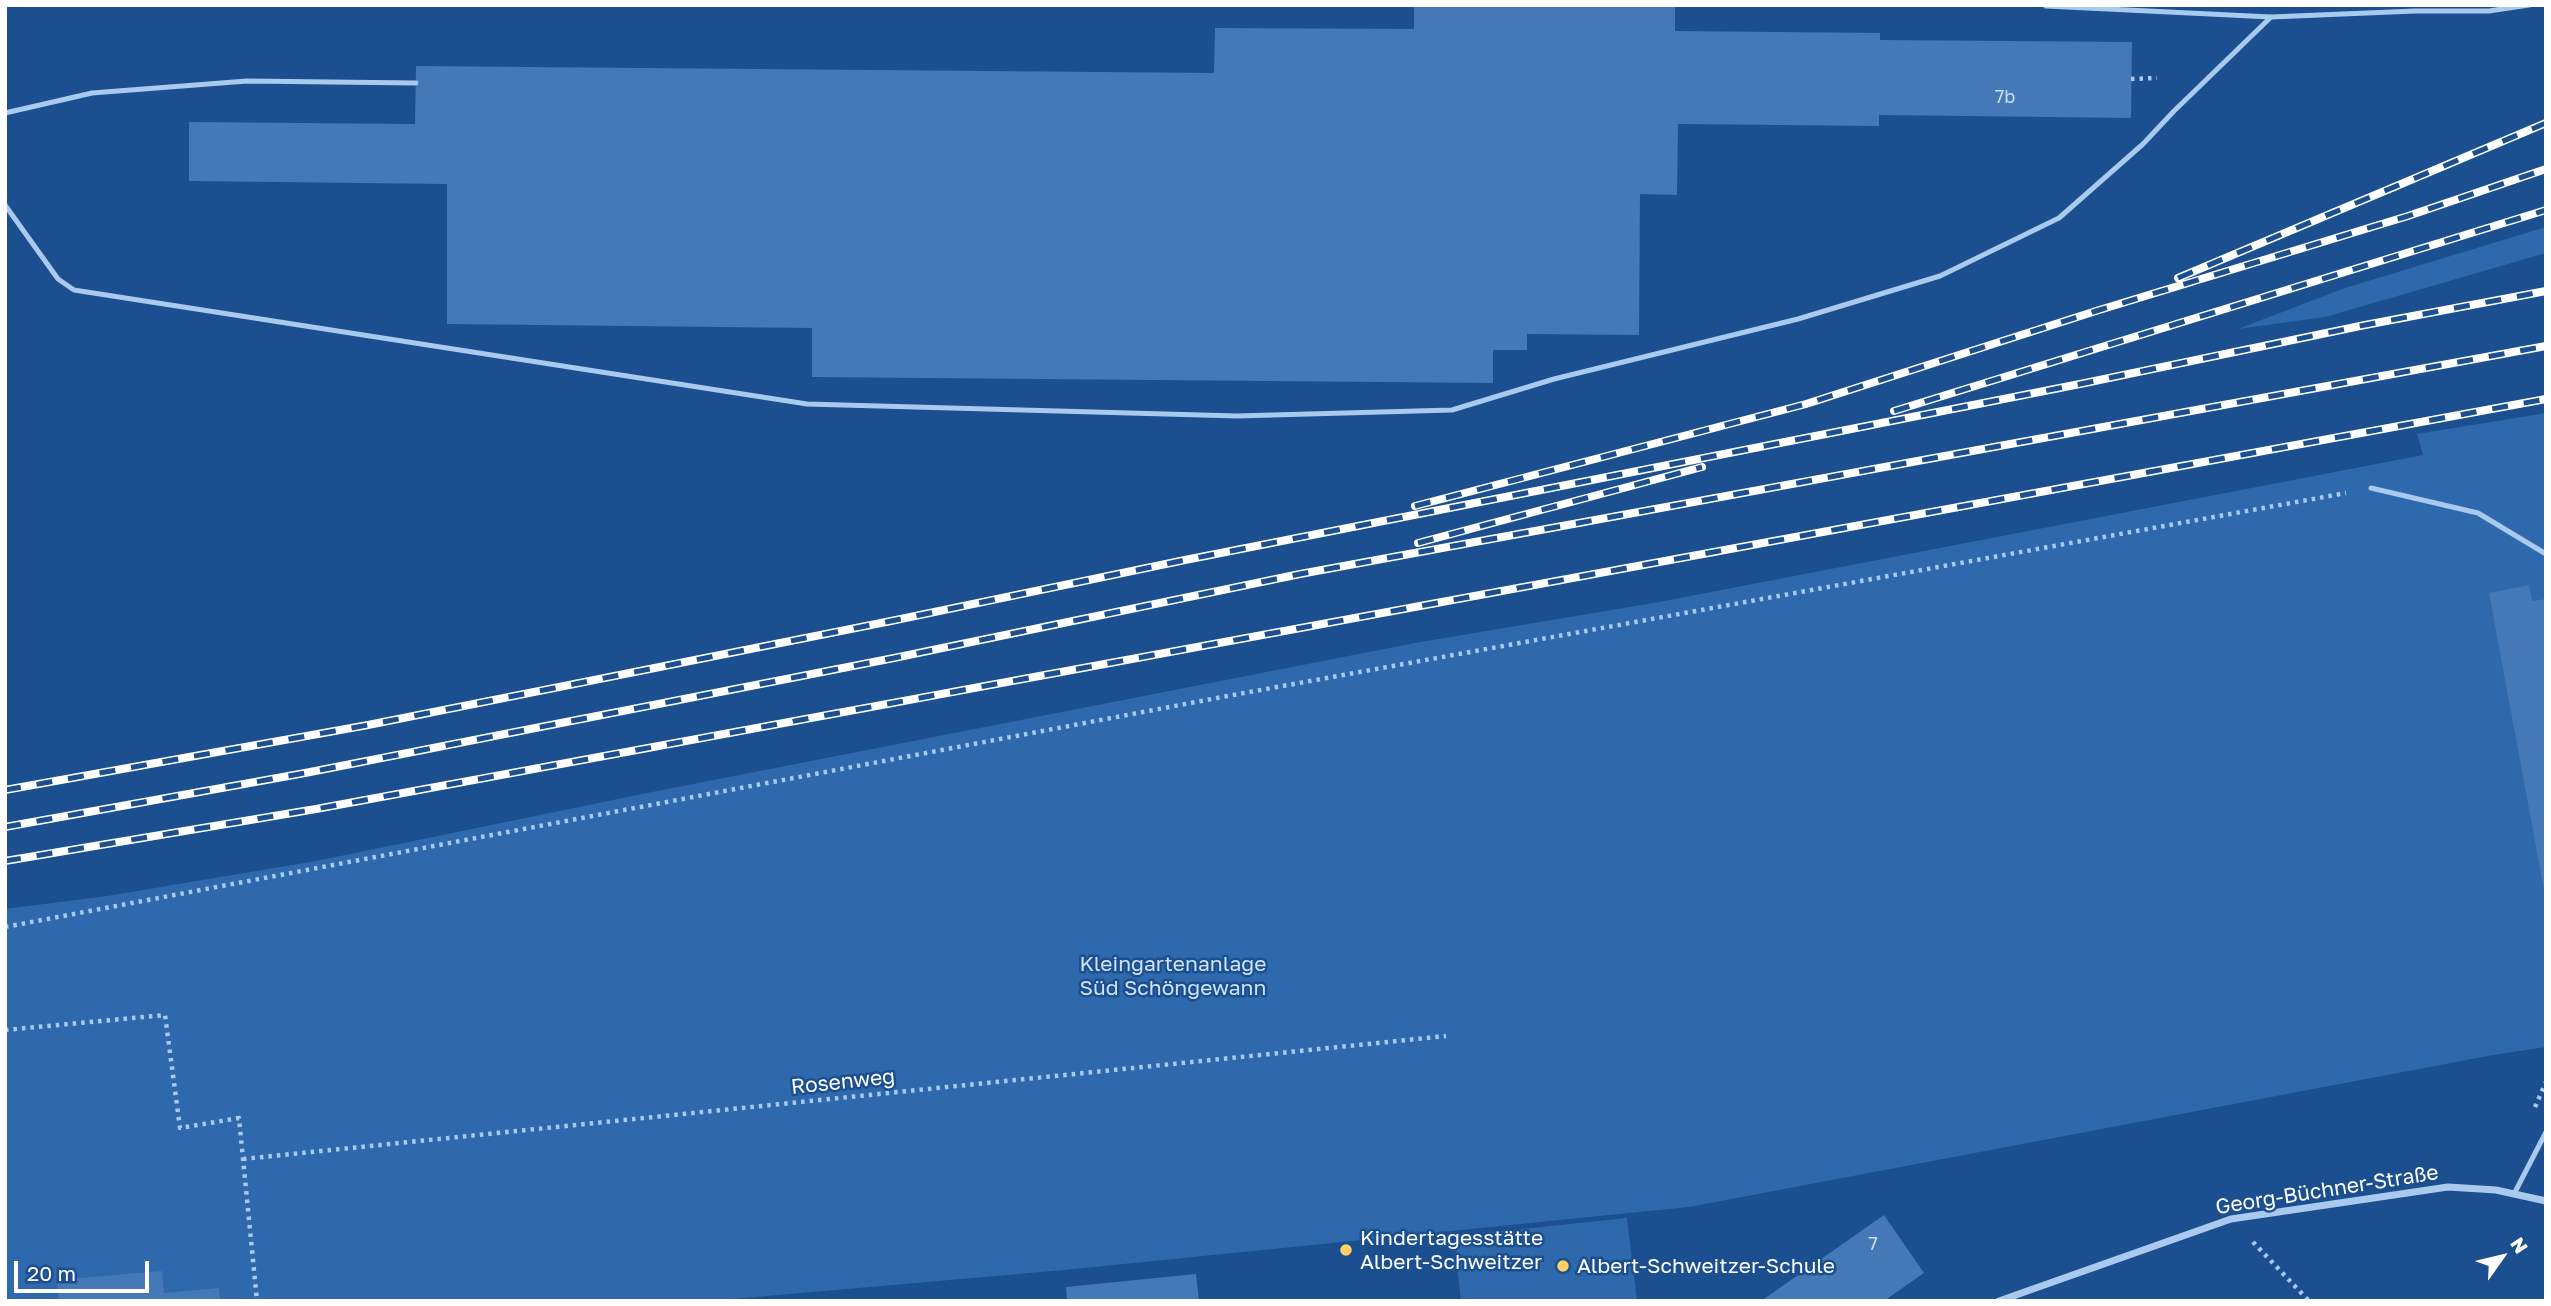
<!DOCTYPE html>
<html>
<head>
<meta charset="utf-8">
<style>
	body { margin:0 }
	#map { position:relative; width:2551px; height:1306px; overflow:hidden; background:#1b4f8f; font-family:"Golos Text",sans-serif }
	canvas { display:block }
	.frame { position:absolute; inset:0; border:7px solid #fff; pointer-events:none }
	.north { position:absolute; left:2467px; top:1222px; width:70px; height:70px; -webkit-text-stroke:5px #1b4f8f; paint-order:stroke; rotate:56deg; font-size:19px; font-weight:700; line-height:28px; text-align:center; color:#fff }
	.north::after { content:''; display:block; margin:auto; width:24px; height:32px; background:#fff; clip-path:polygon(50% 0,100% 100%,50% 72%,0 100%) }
	.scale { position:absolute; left:14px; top:1261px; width:135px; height:32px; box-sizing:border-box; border:4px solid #fff; border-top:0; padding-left:9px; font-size:21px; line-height:24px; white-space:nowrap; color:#fff; -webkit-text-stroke:5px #1b4f8f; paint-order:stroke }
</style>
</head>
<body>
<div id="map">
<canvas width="2551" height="1306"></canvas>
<div class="frame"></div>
<div class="north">N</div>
<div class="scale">20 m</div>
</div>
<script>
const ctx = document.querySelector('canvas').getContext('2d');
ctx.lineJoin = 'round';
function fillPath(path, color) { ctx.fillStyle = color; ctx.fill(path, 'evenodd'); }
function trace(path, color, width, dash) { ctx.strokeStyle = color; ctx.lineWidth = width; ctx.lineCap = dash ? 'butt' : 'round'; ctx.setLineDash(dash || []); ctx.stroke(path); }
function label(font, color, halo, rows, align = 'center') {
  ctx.font = font + ' "Golos Text",sans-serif'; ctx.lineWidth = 5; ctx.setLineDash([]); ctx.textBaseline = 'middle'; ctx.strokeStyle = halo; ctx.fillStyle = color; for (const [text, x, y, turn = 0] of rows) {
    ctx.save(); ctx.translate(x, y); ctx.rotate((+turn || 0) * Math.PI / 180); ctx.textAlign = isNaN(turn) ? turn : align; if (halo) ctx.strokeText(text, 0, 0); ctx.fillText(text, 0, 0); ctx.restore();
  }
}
fillPath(new Path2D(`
	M2546,227v26l-221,64 -87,12 107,-41z
	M2546,413v634l-53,8 -804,152 -625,63 -354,31h-705v-392l102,-13 209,-35 331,-68 768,-150 244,-41 764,-147 -6,-21z
	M1627,1218l10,83h-176l-7,-65z`), '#2e69ad');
fillPath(new Path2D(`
	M1414,5h261v26l205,2v7l252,2 -1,76 -252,-3v11l-201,-2 -1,71 -37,-1 -1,141 -112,-1v16h-34v33l-681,-6v-49l-365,-4v-140l-258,-3v-59l226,2 1,-58 798,7 1,-45 199,1z
	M2529,585l3,16 14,-2 -2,291 -55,-297z
	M1884,1215l40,58 -40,28h-123z
	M162,1271l2,22 55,-5 1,13h-161l-2,-21z
	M1196,1274l3,27h-132l-1,-14z`), '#4478b7');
trace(new Path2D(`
	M2131,79l26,-1
	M5,927l1228,-232 1113,-202
	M5,1030l160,-15 15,113 59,-10 18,183
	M2535,1107l11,-25
	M243,1159l1203,-123
	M2253,1242l56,59`), '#a9c9ee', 4.5, [3.5, 5]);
trace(new Path2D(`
	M2046,6l225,11 144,-6h74l40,-6
	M5,113l87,-20 155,-12 169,2
	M5,205l53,74 16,11 733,114 430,12 215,-6 102,-31 244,-60 142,-43 119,-58 84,-74 31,-33 97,-94
	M2371,488l107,25 68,41
	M2514,1194l32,-62`), '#a9c9ee', 5);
trace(new Path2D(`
	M1999,1301l232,-82 217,-32 48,3 50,11`), '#a9c9ee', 7);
const rail = new Path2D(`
	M2178,278l368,-155
	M1894,411l652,-201
	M1415,506l391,-102 290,-93 312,-95 138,-47
	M1418,543l284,-76
	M5,790l363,-65 523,-104 294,-61 900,-177 280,-58 181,-34
	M5,827l300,-54 589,-115 406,-84 1246,-228
	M5,861l311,-52 2230,-410`);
trace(rail, '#fff', 8);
trace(rail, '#1b4f8f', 5, [16]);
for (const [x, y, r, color] of [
	[1346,1250,7,"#ffd166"],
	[1563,1266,7,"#ffd166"]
]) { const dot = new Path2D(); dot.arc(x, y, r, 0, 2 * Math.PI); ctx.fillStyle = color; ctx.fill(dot); trace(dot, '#1b4f8f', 2.5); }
label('18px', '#d0dded', null, [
	["7b",2005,97],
	["7",1873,1244]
]);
label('21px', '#cfe3fa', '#1b4f8f', [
	["Kleingartenanlage",1173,964],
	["Süd Schöngewann",1173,988]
]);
label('21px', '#fff', '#1b4f8f', [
	["Rosenweg",843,1082,-6],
	["Georg-Büchner-Straße",2327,1190,-9]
]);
label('21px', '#fff', '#1b4f8f', [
	["Kindertagesstätte",1360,1238],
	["Albert-Schweitzer",1360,1262],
	["Albert-Schweitzer-Schule",1577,1266]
], 'left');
</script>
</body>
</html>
